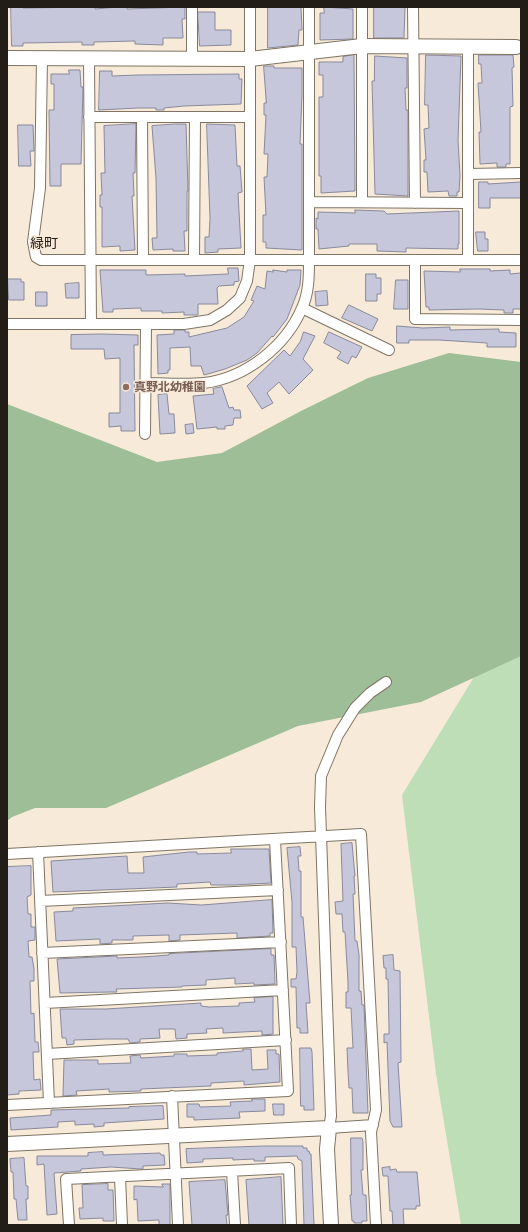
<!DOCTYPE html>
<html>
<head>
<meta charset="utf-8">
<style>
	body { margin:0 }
	#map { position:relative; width:528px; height:1232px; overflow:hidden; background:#f7ead8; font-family:Commissioner,sans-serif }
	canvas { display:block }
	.frame { position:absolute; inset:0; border:8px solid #221d17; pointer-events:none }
</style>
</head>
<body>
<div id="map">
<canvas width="528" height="1232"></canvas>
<div class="frame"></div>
</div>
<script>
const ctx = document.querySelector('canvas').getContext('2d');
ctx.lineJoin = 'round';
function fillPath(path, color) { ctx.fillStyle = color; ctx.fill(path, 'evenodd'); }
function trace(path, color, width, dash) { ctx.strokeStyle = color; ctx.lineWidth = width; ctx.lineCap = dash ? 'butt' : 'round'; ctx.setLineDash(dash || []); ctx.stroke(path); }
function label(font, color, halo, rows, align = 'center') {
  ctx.font = font + ' Commissioner,"Noto Sans JP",sans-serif'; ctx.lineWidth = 3; ctx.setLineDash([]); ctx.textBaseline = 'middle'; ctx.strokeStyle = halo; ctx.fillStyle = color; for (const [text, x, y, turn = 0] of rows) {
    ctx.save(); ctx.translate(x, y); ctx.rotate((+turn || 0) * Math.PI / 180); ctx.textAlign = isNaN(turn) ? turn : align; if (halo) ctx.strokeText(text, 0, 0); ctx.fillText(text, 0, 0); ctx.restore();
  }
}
fillPath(new Path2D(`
	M521,600v625h-60l-25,-151 -34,-279z`), '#bedeb8');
fillPath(new Path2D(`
	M449,353l72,9v294l-100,46 -123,24 -192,82h-71l-23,9 -5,4v-417l150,58 65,-9 79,-42 67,-33z`), '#9dbe96');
const building = new Path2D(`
	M11,7h12v1l72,-1v2l23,-2h9v2l58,-2v12h-3l1,19h-20v7l-28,-1v-3l-41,1v3h-12v-3l-59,1v3h-11z
	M268,7h33l1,23h-3l-1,15 -30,3z
	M324,7l29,2v30l-33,1v-27h4z
	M374,7h31l-1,31h-30z
	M198,12h17v18h16v15l-31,1z
	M354,55l1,136 -34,2v-17h-2v-79h4v-22h-4v-13h24v-5z
	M426,55l35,1 -3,84 2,36 -1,16h-2v4h-8l-1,-5 -20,1 -1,-20h-3v-12h2l-2,-31 5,-1 -1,-23h-3z
	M479,55h34l1,12 -2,1 1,38 -3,1v57h-4v3h-9v-4l-17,1 -1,-32h2l-3,-49h4l-1,-19h-2z
	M375,56l32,2v30h-2l1,22h2v86l-33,-2 -3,-113h2z
	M264,66h10v2h28v27l-2,49h2v106l-36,-2v-6h-3v-27h3l-2,-38h3l1,-23h-4l2,-39h-2v-12h2z
	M69,70h11l1,17h2l-2,77h-20v22h-11l-1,-76h5v-26h-3v-10h18z
	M100,71h12v5l25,-1 102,-1v5h3l-1,25 -57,2 -20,2v2h-8v-2h-18l-39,2z
	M136,124l-1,49h-2l1,23h-2l3,54 -15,1v-5l-18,1v-40h-2v-12h2l-1,-22h4l-1,-47z
	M175,124h11l2,67h-1v40h-3l1,20h-12v-2l-20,1 -1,-12h5l-1,-60 -4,-52z
	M207,124l28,1 2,41h3l2,26 -4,1 3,55 -23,1v3l-13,1v-16h4l1,-18z
	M18,125h15l1,26h-4l1,15h-12z
	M479,182h9v2l33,-2v16h-31v10h-11z
	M355,210l29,1 3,3 72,-3v33h-1v5l-52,-1v4l-29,-1v-7h-28v2l-30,3 -1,-20h-2v-11l2,1v-7l37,1z
	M476,232h9v7h3v12h-10z
	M228,268h10l1,13 -5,1v3l-15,1 -2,2 1,16h-20v11h-14v-3l-22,1v-2h-21v-3l-28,1v3h-10l-3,-42h46v5l39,-1v2l43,-2z
	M460,269h30v2l20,-1v4l11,-1v36h-8v4h-9v-3l-26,-1 -49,1v-3h-3l-2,-36 36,1z
	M273,270l14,2v-2h14l-1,15 -13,34 -14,18 -1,-1 -15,17 -10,7 -22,9 -21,6 -3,-9h-10l-1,-19 -20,1v22h-2v3l-10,1 -1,-39 17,-1v-4h11v2h4v5l38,-9 17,-11 10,-16 -3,-1 6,-14 8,3 2,-18 6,1z
	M366,274h10v4h5v16h-4v7h-11z
	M8,279h13v3h3v18h-15z
	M396,280h12v29h-14z
	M79,283v15h-13l-1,-14z
	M327,291l1,14 -12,1 -1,-14z
	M36,292h11v14h-11z
	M349,305l29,14 -6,12 -30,-13z
	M397,326l26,2 27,-1v3l49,-1v3l17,1v14h-29v-4l-48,-3h-30v3h-12z
	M304,332l11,4 -12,23 10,11 -24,24 -10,-12 -12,11 6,10 -11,6 -15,-23 37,-36 6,6 10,-14z
	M329,332l33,15 -6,11 -4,-2 -4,8 -11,-6 4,-6 -17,-9z
	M102,334l36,1v10h-4l1,86h-14v-5l-12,1v-14h11v-55l-15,1 -1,-10h-33v-14z
	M222,387l7,21 4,-1 1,3h6l1,8h-7l-1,7 -8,1v3h-8v-2l-20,2 -4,-33 21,-2 -1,-5z
	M167,394l2,20h5l1,19 -15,1 -2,-39z
	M193,424l1,9 -8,1 -1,-9z
	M352,843l3,33h-1l1,18h-2l2,47h2l2,14v36h2l1,14h2l4,108h-15l-1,-25h-3l-1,-17 -1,-23h6l-2,-40h-5v-16h2v-10l-3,-50h-2l-1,-18h-6l-1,-12 8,-1 -2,-57z
	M300,847l1,9h-3l1,15h2v46h2l7,86h-4l2,30h-8v-5h-3l-1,-41h-5v-8h5l1,-7 -1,-25h-4v-45l-5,-54z
	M231,849h38l2,34 -37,2h-23l-1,-3 -33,2v3l-124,5 -2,-31 76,-5 1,17h16l-1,-16 46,-5h8v2l34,-1z
	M31,866v29l-4,2 1,17h3v13h4v13l-7,1 1,16h3l2,12v12h-4l1,33 3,-1 1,29h3l1,10h-6l1,28 6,-1 1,11 -22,1v3l-12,1v-228z
	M272,900l1,33h-3v3l-33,2v-5l-57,2v5l-11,1v-6l-36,1v4h-21v3l-12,1v-5l-44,2 -2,-29 19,-1v-3l95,-5 33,2z
	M271,949v6h3l1,29 -21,1v-2l-19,1v-6l-29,2v5l-24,1v1l-66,2 1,3h-6l-51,1 -3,-34 60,-3v2l25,-1 27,-2v-1z
	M393,955l1,15 6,1 1,91 -3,1 4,64h-9l-3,-6 -3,-79 -3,1v-9h5v-6l-1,-49h-2v-11h-2l-1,-12z
	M273,997v37l-11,1v-4l-39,2v-5l-17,1 1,4 -20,1v4l-11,1 -1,-10h-16l1,9 -20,1v3l-10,1 -2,-4h-22l-32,1v4l-7,1 -1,-7h-4l-2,-29h46l80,-5 15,-1v3l8,1 30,-1v-3l16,-1 -1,-4z
	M300,1048h11l1,4 2,58h-10v-4h-3z
	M243,1049h8l1,21 16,-1 -1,-19h9v4h3l1,28 -36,3v-4l-33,2v3l-70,3v2l-32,1v-3l-33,2 1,4 -14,1 1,-36h34v4l33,-1 -1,-7 10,-1 1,3 33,-2v-2h13v2l30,-1v-2l26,-2z
	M252,1099h13v12l-26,1 1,6 -46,2v-3h-7v-13h12l1,3 31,-1 -1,-4 22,-1z
	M273,1104h11v11h-10z
	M163,1106l1,13 -60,4v3l-10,1v-3l-19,1v-4l-17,1v5l-47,3 -1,-12 41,-3v-5l78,-2v-1z
	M351,1138h11l1,4v28h-2l2,25h3l1,26h-5v2h-8v-2h-2l-2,-26h1z
	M264,1146h39v2h4v3h2l1,3h1l3,71h-10l-2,-64 -4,-2 -1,-3 -32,1v4h-11v-2l-21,1v-2l-30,1v3l-16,1 -1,-14z
	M103,1152v3l57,-2 1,2h3l1,10 -22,1v3h-2l-30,-2 -30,2v2l-27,2 3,41 -10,1 -3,-51 -7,1v-9h51v-3z
	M24,1158l2,28h2v13h-2l1,21h-9l-2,-21h-2l-1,-27h-2l-1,-13z
	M390,1167v3l6,-1 1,3h20l3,34h-4v3h-13l1,16h-11l-1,-14h-2l-2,-35h-5l-1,-8z
	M281,1177l2,48h-34l-3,-45z
	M225,1180l3,35h-2l1,10h-35l-3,-43z
	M108,1184v6h5l1,31h-11v-3l-23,1 -1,-11h4l-1,-23z
	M162,1184h8v41h-11v-5l-21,1 -1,-22 -3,1v-14l29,1z`);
fillPath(building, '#c6c7db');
trace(building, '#88899c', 1);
const street = new Path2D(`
	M192,7v51
	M413,7l2,196
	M42,58l-2,130 -7,54 3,15 5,3h480
	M89,58l2,266
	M89,117h161
	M142,117l1,143
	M468,174l53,-1
	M310,202l158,1
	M362,202v-195
	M194,260l1,-143
	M415,260v59l106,1
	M468,260v-214
	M302,308l87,42
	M7,324h177l26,-4 17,-10 13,-12 7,-17 3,-21v-253
	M146,383c19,0 39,2 58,0 42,-5 82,-37 98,-75 7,-15 7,-32 7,-48v-253
	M145,434l1,-109
	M38,852l11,251
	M7,854l354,-20 15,276 -5,22 5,93
	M40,901l238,-11
	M42,953l239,-11
	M45,1003l238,-13
	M47,1054l239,-14
	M172,1096l6,129
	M7,1105l281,-14 -13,-251
	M373,1125l-44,3 2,-12 -11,-309 1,-31 17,-41 17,-27 15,-15 16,-11
	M232,1171l3,54
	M120,1177l2,48
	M69,1225l-3,-46 223,-11 2,57`);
const secondary = new Path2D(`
	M7,58l243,1 112,-13 154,1
	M7,1144l322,-16 -2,21 4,76`);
trace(street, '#7f7464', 12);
trace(secondary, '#7f7464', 16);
trace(street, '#fff', 10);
trace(secondary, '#fff', 14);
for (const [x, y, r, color] of [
	[126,387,4,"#8d6e63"]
]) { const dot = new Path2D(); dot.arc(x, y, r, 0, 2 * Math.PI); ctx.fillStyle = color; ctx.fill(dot); trace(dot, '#f7ead8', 1.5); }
label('bold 12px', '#785e54', '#f7ead8', [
	["真野北幼稚園",134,387]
], 'left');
label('14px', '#221d17', '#f7ead8', [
	["緑町",44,243]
]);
</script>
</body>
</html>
